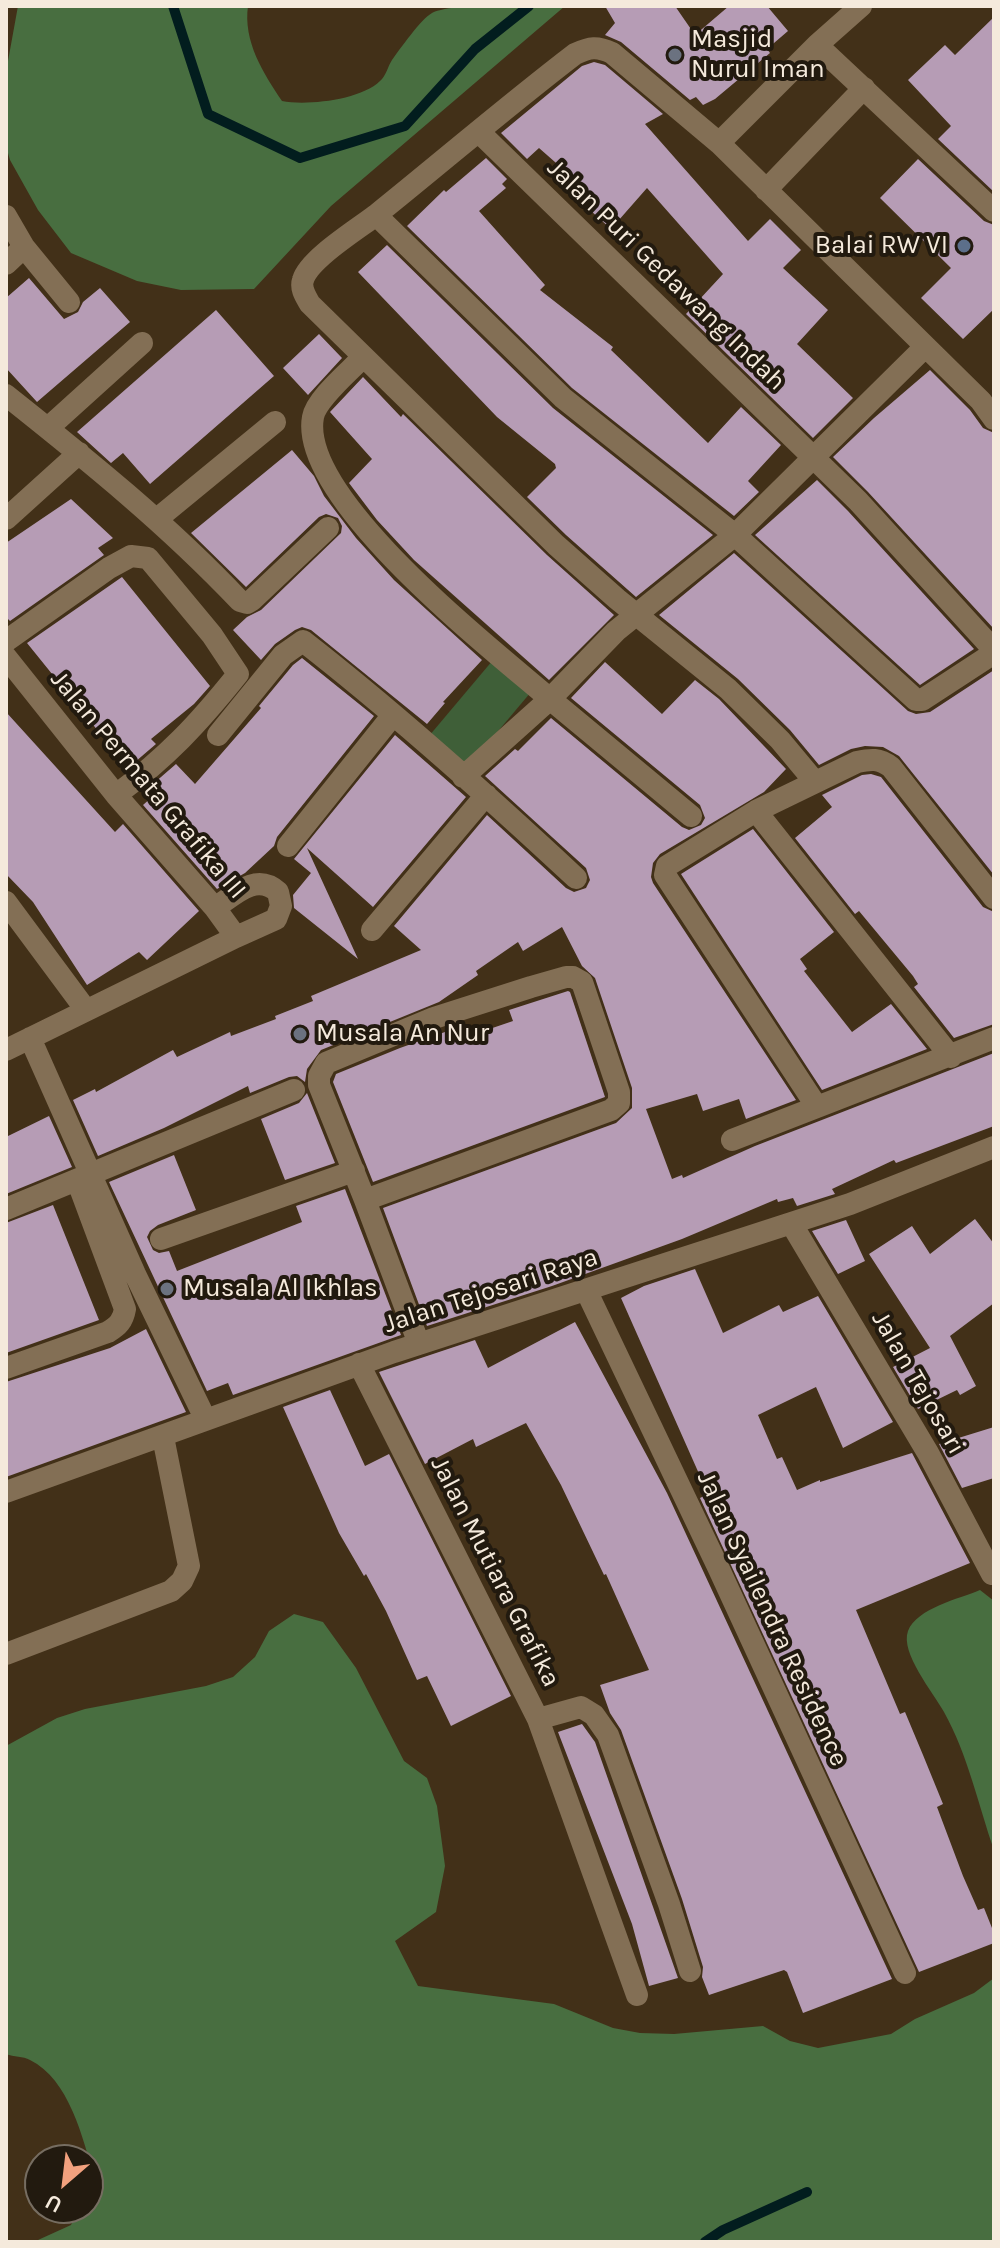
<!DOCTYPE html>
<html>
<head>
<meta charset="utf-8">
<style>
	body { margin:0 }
	#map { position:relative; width:1000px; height:2248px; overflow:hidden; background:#423018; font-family:Karla,sans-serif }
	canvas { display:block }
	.frame { position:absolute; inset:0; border:8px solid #f5eadc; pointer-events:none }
	.north { position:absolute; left:24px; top:2144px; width:80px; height:80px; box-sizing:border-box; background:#221a0f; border:2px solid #766d61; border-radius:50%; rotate:208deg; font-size:22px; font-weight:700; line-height:32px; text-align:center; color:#f5eadc }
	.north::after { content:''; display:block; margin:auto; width:28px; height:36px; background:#f2a17e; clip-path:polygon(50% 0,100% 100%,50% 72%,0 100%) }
</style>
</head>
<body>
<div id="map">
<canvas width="1000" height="2248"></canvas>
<div class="frame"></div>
<div class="north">U</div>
</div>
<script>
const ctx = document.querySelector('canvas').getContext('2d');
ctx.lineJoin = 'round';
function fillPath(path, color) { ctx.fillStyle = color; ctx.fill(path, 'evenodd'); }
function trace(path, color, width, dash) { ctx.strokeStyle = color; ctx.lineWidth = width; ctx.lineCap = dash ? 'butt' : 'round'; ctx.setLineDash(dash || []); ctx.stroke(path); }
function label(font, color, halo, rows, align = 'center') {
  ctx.font = font + ' Karla,sans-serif'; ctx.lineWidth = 8; ctx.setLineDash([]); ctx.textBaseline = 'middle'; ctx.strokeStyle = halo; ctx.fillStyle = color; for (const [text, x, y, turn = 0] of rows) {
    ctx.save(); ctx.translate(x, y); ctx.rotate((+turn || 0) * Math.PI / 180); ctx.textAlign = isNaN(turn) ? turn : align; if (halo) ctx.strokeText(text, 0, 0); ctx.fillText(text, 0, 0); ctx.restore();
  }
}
fillPath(new Path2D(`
	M493,660l38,32 -64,76 -38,-32z`), '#3f5f38');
fillPath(new Path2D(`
	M18,6h230c-5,35 15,67 34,95 24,5 79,-1 98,-20 6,-5 8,-15 12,-21 8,-11 29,-41 40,-47 21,-11 106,-7 133,-7l-234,200 -77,83 -73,1 -44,-9 -66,-28 -33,-43 -28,-50 -4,-14v-74z
	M980,1590l14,11v249c-16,-46 -26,-95 -50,-138 -11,-20 -44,-59 -36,-81 9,-23 51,-32 72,-41z
	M294,1614l29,8 33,46 48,93 23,17 10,28 8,60 -9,46 -41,29 23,45 136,18 59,24 27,5 34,1 89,-8 27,15 28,7 73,-14 24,-15 59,-26 20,-15v264h-979l6,-2h17l33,-15 8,-17h9v-19l6,-12c-11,-39 -25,-98 -64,-117 -7,-4 -16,-3 -24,-6v-308l51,-28 28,-9 121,-23 27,-9 22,-20 14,-26z`), '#486e40');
trace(new Path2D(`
	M173,6l35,108 92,44 105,-32 70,-77 54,-43
	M705,2242l18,-12 84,-38`), '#021d1e', 10);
fillPath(new Path2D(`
	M605,6h70l20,29 34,-29h38l21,25 -21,18 3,4 -55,46 -12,6 -7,-8 -6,3 -69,-58 -16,-7 10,-12z
	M994,17v175l-56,-53 13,-13 -43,-46 37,-35 10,10z
	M594,62l11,3 58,49 -18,10 103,117 22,-22 31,31 -18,18 45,42 -31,34 56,54 -40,40 -127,-124 37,-40 -76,-86 -36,41 -40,-36 9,-9 -41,-36 -12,11 -26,-26 81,-67z
	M486,158l21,21 -5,5 4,4 -27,23 66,74 -5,5 73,57 -2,3 97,93 33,-36 40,38 -33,36 11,11 -25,24 -162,-128 -165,-162 37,-36 2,2z
	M918,159l66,62 10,4v84l-31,30 -42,-41 30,-30 -71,-70z
	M387,245l166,163 160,127 -77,62 -70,-62 -39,-38 29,-29 -1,-4 -58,-47 -139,-145z
	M29,278l35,41 14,-7 5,-10 17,-14 30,34 -93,80 -31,-34v-70z
	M216,310l58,66 -124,108 -27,-31 -12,10 -34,-31z
	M319,334l23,24 -34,37 -25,-27z
	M930,370l40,40 13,18 11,5v196l-126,-137 -35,-35 41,-39z
	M363,377l38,40 2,-3 144,141 67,60 -65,65 -135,-120 -37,-40 -28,-37 23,-24 -42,-47z
	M292,450l22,26 10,20 32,42 38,42 88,80 -39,42 2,1 -18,21 -116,-94 -9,-3 -7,3 -20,14 -14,16 -28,-30 14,-13 14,-7 80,-77 1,-7 -4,-8 -12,-4 -7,3 -73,70 -55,-54z
	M817,480l31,31 126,138 -54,36 -165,-150z
	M71,499l42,39 -15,10 6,7 -94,66 -4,-4v-74z
	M734,553l174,158 8,3 14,-2 64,-42v205l-95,-119 -16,-9 -18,-1 -14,3 -32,16 -29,-35 -52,-51 -79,-64z
	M122,577l88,109 -16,18 -43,35 5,5 -28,24 -101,-125z
	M302,658l72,58 -97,121 -3,9 -29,27 -28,16 -74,-84 9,-8 -6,-7 30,-26 19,20 66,-76 -2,-2 34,-41z
	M605,662l57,52 33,-34 24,19 67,70 -22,23 -104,62 -7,9 -2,14 2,6 143,217 -50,19 -7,-20 -36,12 -6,-17 -51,15 26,70 10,-4 1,3 72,-32 239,-93v73l-98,37 -2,-3 -62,29 3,5 -38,12 -4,-8 -15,4 -1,-3 -95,40 -130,47 -125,40 -44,-118 233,-85 16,-15v-20l-37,-110 -13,-12 -20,-39 -39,24 -5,-9 -42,29 2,4 -39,27 -118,48 -14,19 -2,13 -8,-6 -8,1 -39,16 -2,-7 -84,42 -66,28 -25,-56 22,-11 1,3 77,-42 4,7 53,-25 1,4 45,-17 -1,-3 38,-15 -2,-5 110,-46 -27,-24 93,-111 79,73 8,4 12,-4 4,-8 -4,-12 -101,-92 30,-27 3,2 33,-33 131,109 7,3 12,-5 4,-7 -5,-13 -129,-107z
	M6,712l109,120 8,-8 76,87 -52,49 -8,-8 -52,33 -54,-83 -27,-28z
	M395,735l71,62 -93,110 -66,-59 51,111 -64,-51 -1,-13 18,-22 -17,-14z
	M871,774l10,3 102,130 11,5v112l-40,14 -40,-51 4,-3 -5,-8 -54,-65 -4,3 -60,-76 37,-31 -10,-12 40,-20z
	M753,829l81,103 -34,27 7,10 -3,2 48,61 39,-28 36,45 -105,41 -141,-216z
	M568,991l2,1 35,105 -232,85 -40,-100 3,-8 64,-26 59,-21 4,11 50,-17 -4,-11z
	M307,1093l28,70 -50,17 -24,-61 38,-16z
	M49,1116l23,51 -66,27v-57z
	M174,1155l22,55 -38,15 -8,6 -3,6 6,13 6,3 10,-2 8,20 125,-49 -6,-16 49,-17 56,146 -168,60 -5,-12 -21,8 -98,-209z
	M53,1205l46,115 -93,33v-130z
	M975,1219l19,25v59l-44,33 26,50 -16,9 -3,-5 -39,19 -25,-42 37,-19 -61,-94 43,-28 18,28z
	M846,1220l19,41 -27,13 -26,-43z
	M695,1269l28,64 56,-28 4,7 35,-16 75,126 -50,26 -27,-61 -58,28 19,44 5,-2 15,33 23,-10v2l92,-29 58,110 -114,47 44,104 5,-2 18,43 20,49 -6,3 26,69 15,34 6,-2 10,25v10l-75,29 -219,-474 8,-4 -87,-196 23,-12z
	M575,1322l92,171 225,486 -89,34 -16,-41 -3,-2 -75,25 -7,-18 1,-10 -21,-68 -61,-169 -11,-17 -10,-28 49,-15 -43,-96 -2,1 -43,-90 -35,-62 -50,24 -3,-8 -48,25 -46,-92 96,-32 13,28z
	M146,1329l40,83 -180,65v-95l104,-34z
	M330,1390l35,76 24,-12 122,242 -60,30 -24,-50 -10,4 -31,-69 -20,-37 -2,2 -25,-43 -56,-126z
	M994,1427v51l-32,10 -23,-44z
	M582,1724l13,18 83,236 -29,8 -17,-62 -74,-192z`), '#b69cb5');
trace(new Path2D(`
	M861,6l-44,39 -98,98 262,258 13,18
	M817,45l177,166
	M479,132l379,369 136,149
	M766,190l98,-102
	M376,215c66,-53 131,-109 199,-161 15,-7 22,-8 37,-1l107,90
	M6,216l18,31 45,55
	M6,264l18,-17
	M363,357c-13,14 -47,42 -50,60 -15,81 179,232 237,282l-87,78
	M6,395c83,66 161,129 234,206l7,2 5,-3 76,-72
	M48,428l94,-85
	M6,519l73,-66
	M157,519l118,-97
	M6,641l103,-73 22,-12 17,2 64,77 26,39c-40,50 -71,83 -122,121
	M6,657l110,138 99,113 21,29 -230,113
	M218,735l65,-80 20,-14c95,74 185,155 273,237
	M815,782l-35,-42 -52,-51 -111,-90 -61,-54 -246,-241c-4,-7 -10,-15 -7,-24 6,-21 55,-51 73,-65l187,183 172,137 181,165h6l72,-47
	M756,811l195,246
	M691,816l-141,-117 66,-68 119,-96 190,-188
	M288,846l105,-131
	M994,898l-103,-131c-12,-9 -20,-8 -34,-5l-101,49 -89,55 -2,9 152,232 177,-69
	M6,902l80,108
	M215,908c19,-13 41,-36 63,-16l3,14 -5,13 -40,18
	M372,930l114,-135
	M30,1038l105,236 66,136
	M732,1140l85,-33
	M365,1200l-46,-115v-9l7,-13 108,-45 97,-31 35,-10h7l9,5 37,110v11l-8,7 -246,90 54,144
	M6,1209l288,-119
	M791,1223l137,230 64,121
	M161,1239l193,-68
	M586,1290l132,277 187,406
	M359,1364l179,355 43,-12 13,8 14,20 61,169 21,67
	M6,1368l102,-36c10,-6 15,-11 17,-23l-48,-129
	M6,1492l388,-140 456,-148 144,-57
	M6,1654l165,-63 11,-10 7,-15 -26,-129
	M538,1719l99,276`), '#836f55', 22);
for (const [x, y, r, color] of [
	[675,55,8,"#6b7280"],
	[964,246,8,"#5c6f8a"],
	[300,1034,8,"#6b7280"],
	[167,1289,8,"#6b7280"]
]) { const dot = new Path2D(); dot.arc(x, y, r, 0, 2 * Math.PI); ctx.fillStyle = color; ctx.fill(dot); trace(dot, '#221a0f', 3); }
label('26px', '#f5eadc', '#221a0f', [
	["Masjid",691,40],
	["Nurul Iman",691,70],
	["Balai RW VI",948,246,"right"],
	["Musala An Nur",316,1034],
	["Musala Al Ikhlas",183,1289]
], 'left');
label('26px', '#f5eadc', '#221a0f', [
	["Jalan Puri Gedawang Indah",666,275,44],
	["Jalan Permata Grafika III",148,785,50],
	["Jalan Tejosari Raya",491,1291,-18],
	["Jalan Tejosari",918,1383,60],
	["Jalan Mutiara Grafika",495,1572,63],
	["Jalan Syailendra Residence",772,1619,65]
]);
</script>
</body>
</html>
